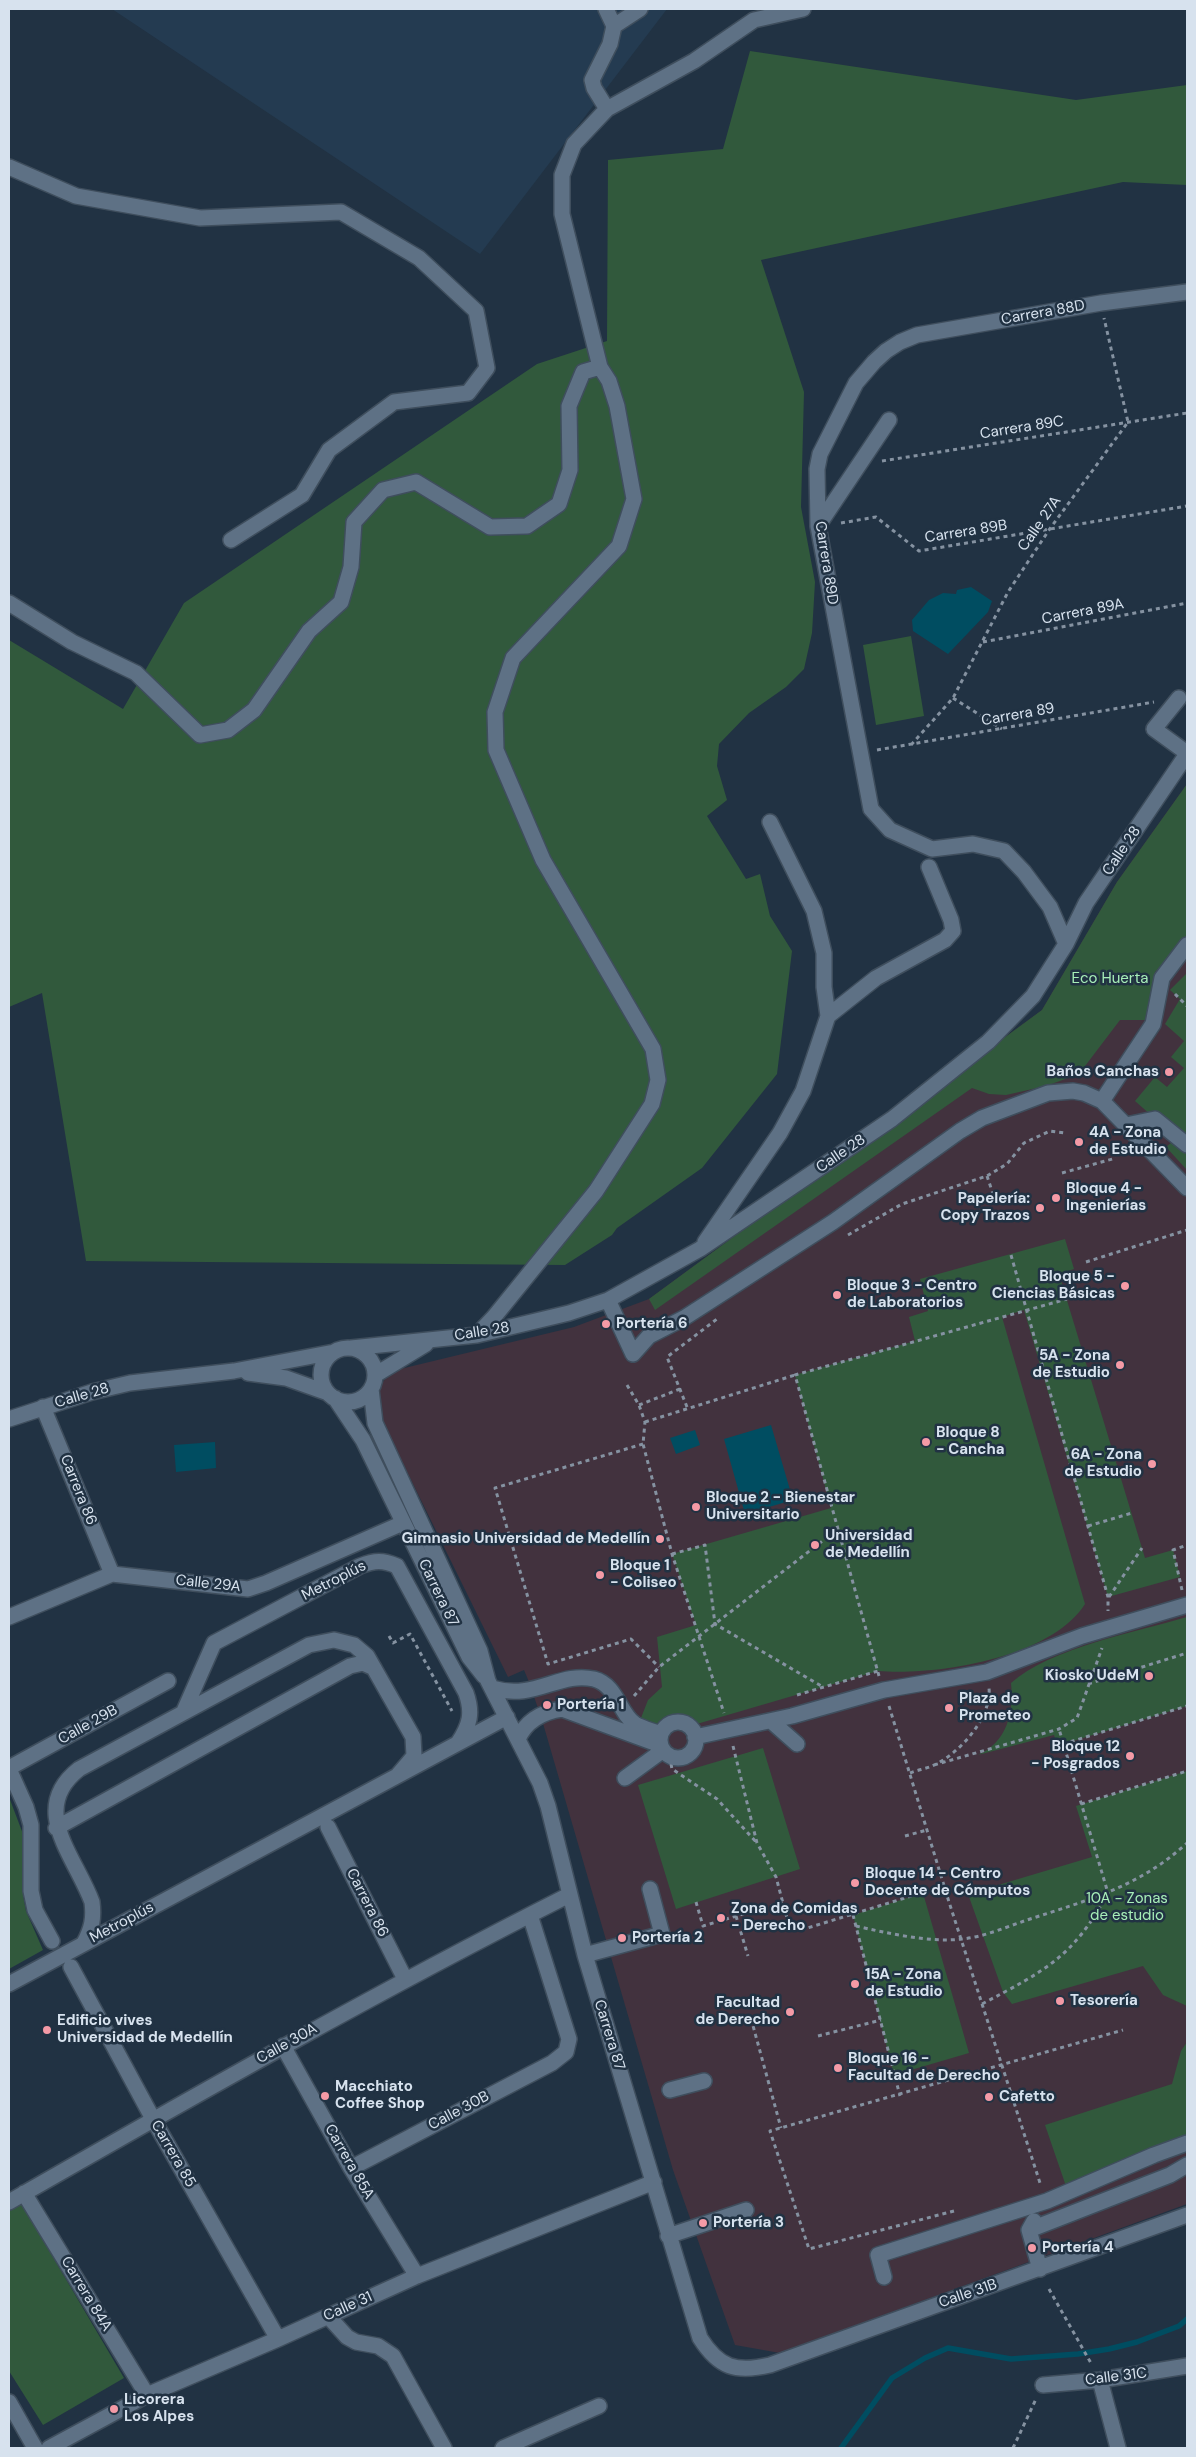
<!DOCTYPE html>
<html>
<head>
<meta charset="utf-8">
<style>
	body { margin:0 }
	#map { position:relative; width:1196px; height:2457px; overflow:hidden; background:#213243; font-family:"DM Sans",sans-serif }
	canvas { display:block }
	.frame { position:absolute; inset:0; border:10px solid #d7e2ee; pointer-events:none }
</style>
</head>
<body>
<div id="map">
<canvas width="1196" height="2457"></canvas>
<div class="frame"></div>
</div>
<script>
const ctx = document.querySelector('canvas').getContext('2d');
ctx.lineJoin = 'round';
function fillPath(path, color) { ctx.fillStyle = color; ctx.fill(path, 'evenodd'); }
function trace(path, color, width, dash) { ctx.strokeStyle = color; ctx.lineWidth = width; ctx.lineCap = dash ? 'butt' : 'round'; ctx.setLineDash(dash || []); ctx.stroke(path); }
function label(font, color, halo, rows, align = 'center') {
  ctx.font = font + ' "DM Sans",sans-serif'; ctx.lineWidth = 5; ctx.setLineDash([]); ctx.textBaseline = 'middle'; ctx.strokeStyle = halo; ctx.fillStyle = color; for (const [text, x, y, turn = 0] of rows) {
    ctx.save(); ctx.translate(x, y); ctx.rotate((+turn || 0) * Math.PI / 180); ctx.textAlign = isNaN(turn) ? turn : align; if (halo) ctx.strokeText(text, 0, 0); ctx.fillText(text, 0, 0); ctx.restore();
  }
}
fillPath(new Path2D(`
	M112,9h555l-187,245z`), '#243b51');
fillPath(new Path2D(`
	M1187,784v1420l-407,149 -45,-8 -62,-175 -131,-450 -13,-38 -5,-12 -16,7 -126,-256 -6,-31 16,-19 182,-44 75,-28 393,-289 75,-128z`), '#42323e');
fillPath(new Path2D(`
	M750,51l326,49 111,-15v100l-64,-3 -362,78 43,132 -3,115 14,75 -3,51 -8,36 -18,18 -37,26 -30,31 -2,22 10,34 -20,16 39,63 14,-5 10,42 22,35 -15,123 -75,94 -85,60 -5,7 -47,30 -479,-4 -44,-268 -33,14v-367l114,69 61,-106 353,-239 70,-23 1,-181 115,-11z
	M911,636l13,80 -48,9 -13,-80z
	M1187,784v153l-32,35 -9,48h-26l-41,54 -33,12 -40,9 -17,-1 -17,-6 -317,222 -6,-11 393,-289 75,-128z
	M1187,973v197l-21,-23 11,-9 -42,-37 20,-24 12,10 17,-19 -13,-11 13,-16 -19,-17 15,-25 -10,-9z
	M1065,1239l9,30 -15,5 86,284 28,-8 7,27 -72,20 -84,-287 -22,7 83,287c-34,54 -149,72 -207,67l-188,55 -11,-5 -16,7 -22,-10 7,-18 14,-13 -5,-50 39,-12 -24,-71 159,-46 -36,-133 120,-34 -6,-24 19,-6 -8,-32z
	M1187,1617v89l-130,40 -3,-11 -76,20c29,-13 36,-42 33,-72 39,-35 125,-51 176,-66z
	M763,1748l37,121 -124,40 -38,-124z
	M1187,1771v235l-24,-11 -20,-29 -131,38 -9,-12 -35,-98 124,-37 -16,-51z
	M9,1797l14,37v61l3,16 17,39 -34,19z
	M923,1893l46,160 -75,22 -41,-160z
	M1187,2042v101l-119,49 -23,-67 127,-41 9,-33z
	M20,2201l104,177 -81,47 -34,-54v-163z`), '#31593c');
fillPath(new Path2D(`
	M971,587l21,14 -4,11 -40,42 -35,-23 -1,-11 17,-20 14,-7 13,1 1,-4z
	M771,1425l22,75 -48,14 -21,-75z
	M695,1430l5,15 -24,9 -6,-16z
	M215,1442l1,26 -40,4 -2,-27z`), '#004d61');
trace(new Path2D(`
	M841,2448l51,-70 33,-20 23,-10 63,11 67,-5 31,-5 28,-7 42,-16 8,-7`), '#004d61', 5.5);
const minor = new Path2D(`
	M606,9l8,17 -4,18 -18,36 2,8 13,21
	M614,26l26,-17
	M9,167l67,29 124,22 141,-6 78,46 57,53 11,57 -19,25 -74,9 -65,48 -27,45 -71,45
	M600,367l-38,-153v-39l12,-31 33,-35 87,-48 60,-41 49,-11
	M818,526l71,-106
	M9,603l63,39 64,31 64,62 28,-5 26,-20 55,-79 32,-29 10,-35 3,-45 29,-32 33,-8 74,45 37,-1 32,-22 11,-34 -1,-64 14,-34 17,-5 9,14 8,25 17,93 -15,47 -106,112 -18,54 1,38 47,110 110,189 5,31 -6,24 -56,87 -102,126 -17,18
	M1179,698l-25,31 33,24
	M1066,944l-16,-37 -26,-35 -20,-21 -31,-7 -41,5 -42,-19 -19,-21 -53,-283 -1,-57 3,-15 36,-71 18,-21 12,-11 14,-9 17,-7 184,-32 86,-11
	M828,1016l48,-38 69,-38 8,-9 -2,-11 -22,-53
	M1102,1101l51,-77 9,-46 25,-33
	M1126,1125l29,-6 32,26
	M705,1242l75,-109 23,-42 25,-75 -4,-29v-34l-10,-42 -44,-89
	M608,1300l25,54 16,-18 35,-18 149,-96 127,-91 22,-13 66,-25 25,-2 11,2 18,8 85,87
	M351,1348l126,-13 92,-22 39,-13 92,-51 192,-130 96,-77 45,-46 33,-52 20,-41 101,-149
	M321 1375a27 27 0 1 1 54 0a27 27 0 1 1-54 0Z
	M248,1373l38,5 42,15
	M375,1375l51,-31
	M371,1389l4,34 105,228 8,30 52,102 8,23 37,149 115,383c19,30 36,35 70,27l417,-150
	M335,1398l28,42 106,217 15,19
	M43,1407l69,167
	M9,1419l83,-27 38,-9 104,-12 100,-19
	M9,1617l103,-43 136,15 18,-6 137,-60
	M492,1688c43,13 67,-17 102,-9 23,6 25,34 41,45 7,4 18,7 25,10
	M184,1711l30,-68 146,-77c15,-6 23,-6 37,0l69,127c7,20 4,32 -8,50
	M771,1721l26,23
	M660 1740a18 18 0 1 1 36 0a18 18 0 1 1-36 0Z
	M695,1737l97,-21 92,-26 103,-18 95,-36 105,-31
	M518,1739c8,-18 24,-27 44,-30l98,36
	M9,1768l159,-87
	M9,1769l17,38 5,18v66l4,19 17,31
	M625,1778l37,-27
	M328,1827l77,152
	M56,1828l294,-162 13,-3 11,5
	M84,1943c8,-15 10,-25 8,-41 -17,-46 -64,-93 -13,-133l230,-124 25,-5 20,5 13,11 46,81 1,19 -17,20
	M585,1955l77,-21 -12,-45
	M71,1967l82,152 125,220
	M9,1984l498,-267
	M283,2046l68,122 66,108
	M670,2090l34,-9
	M351,2168l201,-105 14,-11 3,-13 -39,-124
	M24,2193l123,202
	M9,2202c185,-106 370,-211 560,-307
	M1034,2221l-5,9 11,39
	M1029,2230l141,-55 17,-10
	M668,2236l78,-26
	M884,2277l-6,-22 169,-54 107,-46 33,-12
	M328,2316l19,21 9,5 22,4 15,10 51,92
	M1100,2380l18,68
	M1043,2385l57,-5 87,-14
	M9,2402l26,46
	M49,2448l98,-53 131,-56 139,-63 237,-94
	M503,2448l96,-42`);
trace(minor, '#3f4e5d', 18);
trace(new Path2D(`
	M882,461l305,-48
	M841,523l35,-6 43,34 268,-45
	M983,642l204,-39
	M953,698l49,31
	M911,745l42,-47 55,-106 41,-62 79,-108 -24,-104
	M877,750l277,-48
	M1175,994l12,12
	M1062,1173l54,-15
	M987,1176l6,18
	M848,1235l54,-31 85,-28 20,-12 17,-21 26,-12 15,2
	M1011,1255l97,342v14
	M1086,1262l101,-32
	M627,1385l12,20 6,17 -2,22 29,110 52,159
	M639,1405l41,-16
	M687,1407l-20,-50 50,-38
	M645,1422l150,-47
	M643,1444l-148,44 53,176 83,-25 28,28
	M1088,1526l44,-13
	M672,1554l33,-9 10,79 108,63
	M1182,1590l-9,-40 14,-5
	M1109,1597l33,-49
	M389,1636l4,7 17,-9 42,77
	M879,1676l-84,-301 272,-76
	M1088,1684l99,-31
	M797,1695l81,-24
	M634,1696l25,-29 179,-138
	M889,1706l60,196 92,284
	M1063,1744l124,-38
	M733,1746l24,97 19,34 12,45
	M671,1764l1,5 45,30 40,44
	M934,1765l125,-36 18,-11 25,-70
	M910,1773c7,-3 15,-4 22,-7 26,-11 60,-48 57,-78
	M1081,1804l106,-33
	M905,1836l22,-6
	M696,1902l7,24 80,-24
	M853,1915l47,181
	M736,1916l12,40
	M856,1926c30,7 75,17 106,13 22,-2 44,-12 65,-19 61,-20 112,-33 160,-77
	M801,1930l143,-44
	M982,2004c62,-33 91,-46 126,-111l-49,-164
	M771,2017l-19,5 29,106
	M818,2036l63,-16
	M954,2211l-145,38 -39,-118 353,-101
	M1049,2289l43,76
	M1013,2448l23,-49`), '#8592a1', 3, [4, 4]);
trace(minor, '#5e7185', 15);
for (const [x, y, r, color] of [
	[1169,1072,5,"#f49aa6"],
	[1079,1142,5,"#f49aa6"],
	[1056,1198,5,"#f49aa6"],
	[1040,1208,5,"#f49aa6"],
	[1125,1286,5,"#f49aa6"],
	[837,1295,5,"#f49aa6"],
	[606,1324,5,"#f49aa6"],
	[1120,1365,5,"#f49aa6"],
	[926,1442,5,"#f49aa6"],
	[1152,1464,5,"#f49aa6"],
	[696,1507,5,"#f49aa6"],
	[660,1539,5,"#f49aa6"],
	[815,1545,5,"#f49aa6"],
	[600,1575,5,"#f49aa6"],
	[1149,1676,5,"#f49aa6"],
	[547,1705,5,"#f49aa6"],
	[949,1708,5,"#f49aa6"],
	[1130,1756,5,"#f49aa6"],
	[855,1883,5,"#f49aa6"],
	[721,1918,5,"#f49aa6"],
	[622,1938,5,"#f49aa6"],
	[855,1984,5,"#f49aa6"],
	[1060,2001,5,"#f49aa6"],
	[790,2012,5,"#f49aa6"],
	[47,2030,5,"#f49aa6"],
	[838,2068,5,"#f49aa6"],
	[325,2096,5,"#f49aa6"],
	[989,2097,5,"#f49aa6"],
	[703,2223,5,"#f49aa6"],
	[1032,2248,5,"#f49aa6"],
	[114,2409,5,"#f49aa6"]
]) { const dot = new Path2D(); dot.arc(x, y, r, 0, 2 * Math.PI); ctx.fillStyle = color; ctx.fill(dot); trace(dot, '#213243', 2); }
label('15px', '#d7e2ee', '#213243', [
	["Carrera 88D",1043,313,-10],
	["Carrera 89C",1022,428,-9],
	["Calle 27A",1040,524,-55],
	["Carrera 89B",966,532,-9],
	["Carrera 89D",826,563,81],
	["Carrera 89A",1083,612,-11],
	["Carrera 89",1018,715,-10],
	["Calle 28",1122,851,-56],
	["Calle 28",841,1154,-34],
	["Calle 28",482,1332,-9],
	["Calle 28",82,1396,-16],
	["Carrera 86",78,1490,68],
	["Metroplús",334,1581,-27],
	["Calle 29A",208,1584,6],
	["Carrera 87",438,1593,64],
	["Calle 29B",88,1725,-29],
	["Carrera 86",367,1903,63],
	["Metroplús",122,1923,-28],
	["Carrera 87",609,2035,73],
	["Calle 30A",287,2044,-29],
	["Calle 30B",459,2111,-28],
	["Carrera 85",173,2154,60],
	["Carrera 85A",349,2162,60],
	["Carrera 84A",86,2294,59],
	["Calle 31B",968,2294,-19],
	["Calle 31",348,2307,-24],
	["Calle 31C",1116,2377,-7]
]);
label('15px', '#a7eeb8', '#213243', [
	["Eco Huerta",1110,979],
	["10A - Zonas",1127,1899],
	["de estudio",1127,1916]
]);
label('bold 15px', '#d7e2ee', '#213243', [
	["Baños Canchas",1159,1072,"right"],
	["4A - Zona",1089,1133],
	["de Estudio",1089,1150],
	["Bloque 4 -",1066,1189],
	["Ingenierías",1066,1206],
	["Papelería:",1030,1199,"right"],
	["Copy Trazos",1030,1216,"right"],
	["Bloque 5 -",1115,1277,"right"],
	["Ciencias Básicas",1115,1294,"right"],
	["Bloque 3 - Centro",847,1286],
	["de Laboratorios",847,1303],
	["Portería 6",616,1324],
	["5A - Zona",1110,1356,"right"],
	["de Estudio",1110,1373,"right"],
	["Bloque 8",936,1433],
	["- Cancha",936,1450],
	["6A - Zona",1142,1455,"right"],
	["de Estudio",1142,1472,"right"],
	["Bloque 2 - Bienestar",706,1498],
	["Universitario",706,1515],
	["Universidad",825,1536],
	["de Medellín",825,1553],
	["Gimnasio Universidad de Medellín",650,1539,"right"],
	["Bloque 1",610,1566],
	["- Coliseo",610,1583],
	["Kiosko UdeM",1139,1676,"right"],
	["Plaza de",959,1699],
	["Prometeo",959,1716],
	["Portería 1",557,1705],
	["Bloque 12",1120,1747,"right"],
	["- Posgrados",1120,1764,"right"],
	["Bloque 14 - Centro",865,1874],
	["Docente de Cómputos",865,1891],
	["Zona de Comidas",731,1909],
	["- Derecho",731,1926],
	["Portería 2",632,1938],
	["15A - Zona",865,1975],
	["de Estudio",865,1992],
	["Tesorería",1070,2001],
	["Facultad",780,2003,"right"],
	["de Derecho",780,2020,"right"],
	["Edificio vives",57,2021],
	["Universidad de Medellín",57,2038],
	["Bloque 16 -",848,2059],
	["Facultad de Derecho",848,2076],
	["Macchiato",335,2087],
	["Coffee Shop",335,2104],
	["Cafetto",999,2097],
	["Portería 3",713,2223],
	["Portería 4",1042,2248],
	["Licorera",124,2400],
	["Los Alpes",124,2417]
], 'left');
</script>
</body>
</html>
